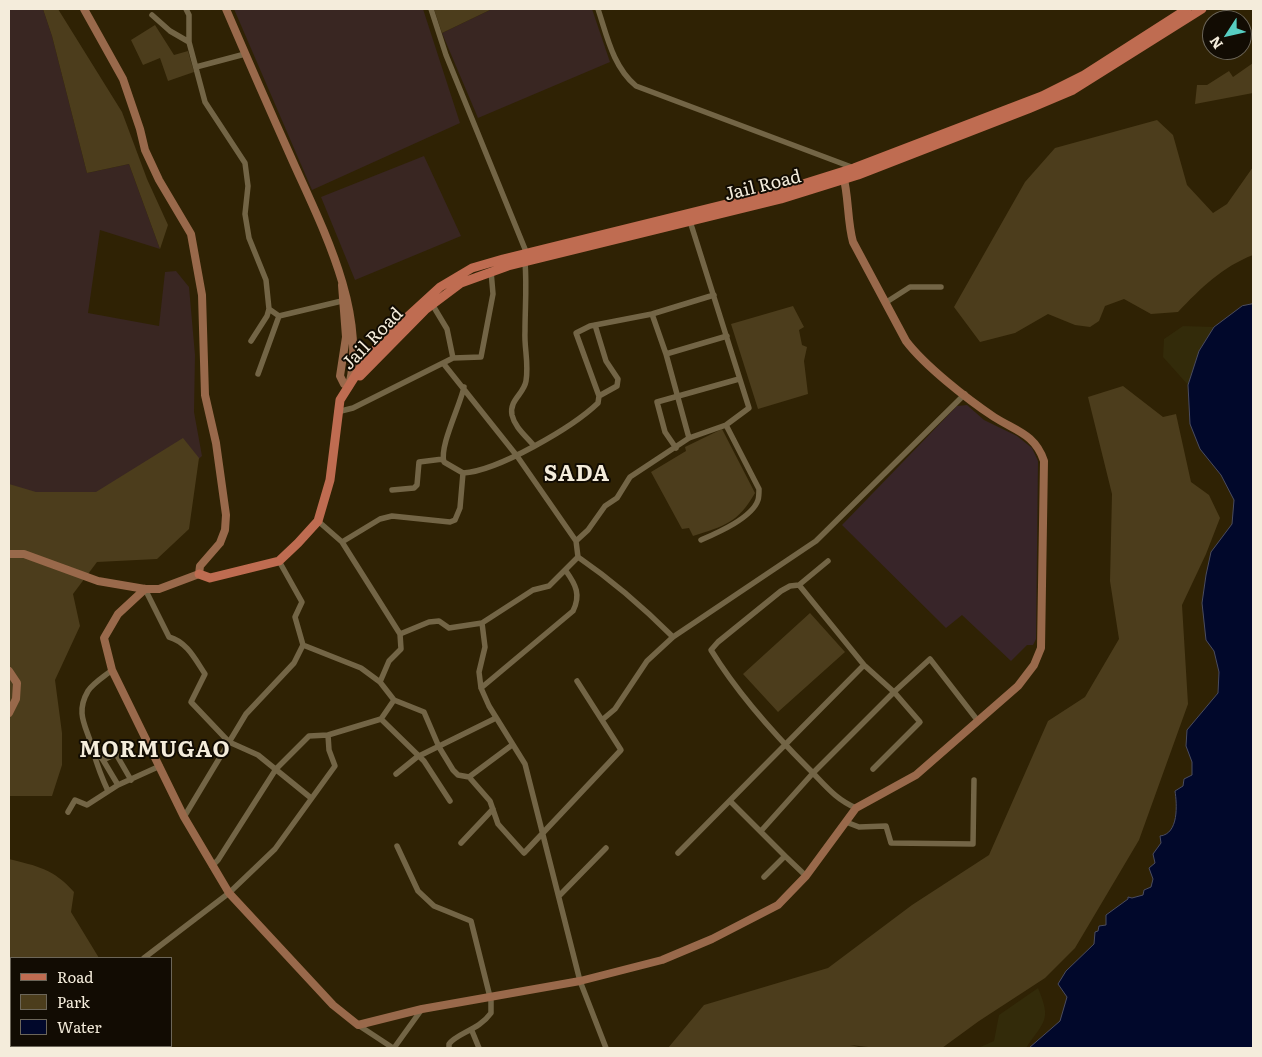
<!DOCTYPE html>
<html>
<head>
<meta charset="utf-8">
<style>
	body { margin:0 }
	#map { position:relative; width:1262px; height:1057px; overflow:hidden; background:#2f2204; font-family:Literata,serif }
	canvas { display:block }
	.frame { position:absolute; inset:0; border:10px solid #f4ecdb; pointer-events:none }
	.legend { position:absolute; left:10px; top:957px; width:162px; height:90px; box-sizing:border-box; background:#120c03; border:1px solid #6c6659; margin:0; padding:6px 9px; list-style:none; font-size:15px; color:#f4ecdb }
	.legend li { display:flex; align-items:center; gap:10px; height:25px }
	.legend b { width:25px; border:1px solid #6c6659 }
	.north { position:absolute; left:1202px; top:10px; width:50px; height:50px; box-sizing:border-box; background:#120c03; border:1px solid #6c6659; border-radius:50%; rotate:235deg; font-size:14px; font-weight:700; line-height:20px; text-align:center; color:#f4ecdb }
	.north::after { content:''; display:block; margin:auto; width:18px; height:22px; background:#57cec2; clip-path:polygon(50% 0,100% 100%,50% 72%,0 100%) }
</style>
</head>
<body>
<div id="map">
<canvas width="1262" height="1057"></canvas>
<div class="frame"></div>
<ul class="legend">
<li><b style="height:6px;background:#bf6c51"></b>Road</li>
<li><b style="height:14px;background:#4c3d1c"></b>Park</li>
<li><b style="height:14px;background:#01082b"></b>Water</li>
</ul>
<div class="north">N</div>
</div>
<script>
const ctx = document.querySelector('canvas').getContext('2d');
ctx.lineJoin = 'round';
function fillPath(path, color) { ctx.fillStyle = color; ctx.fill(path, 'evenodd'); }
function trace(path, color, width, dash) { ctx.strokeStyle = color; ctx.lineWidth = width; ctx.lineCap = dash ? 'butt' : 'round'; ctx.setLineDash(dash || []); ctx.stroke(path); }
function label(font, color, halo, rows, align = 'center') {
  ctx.font = font + ' Literata,serif'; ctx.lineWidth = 4; ctx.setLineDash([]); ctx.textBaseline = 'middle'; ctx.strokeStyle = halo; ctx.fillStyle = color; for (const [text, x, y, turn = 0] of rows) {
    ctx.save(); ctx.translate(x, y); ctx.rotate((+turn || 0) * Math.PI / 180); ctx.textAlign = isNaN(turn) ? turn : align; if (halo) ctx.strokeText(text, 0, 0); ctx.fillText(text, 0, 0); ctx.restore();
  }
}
fillPath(new Path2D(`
	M9,9h34l9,27 35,137 42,-9 31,85 -60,-19 -12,83 71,13 6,-54 11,-1 13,16 6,68 -1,57 8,44 -61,55 -132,4z
	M234,9h189l37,114 -148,67z
	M492,9h100l18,53 -132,56 -36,-85z
	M424,156l37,80 -106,44 -34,-83z`), '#392622');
fillPath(new Path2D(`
	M967,405l17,15 33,16 15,12 6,13 -2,178 -3,6h-6l-16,16 -49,-46 -16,13 -104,-103 115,-119z`), '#382529');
fillPath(new Path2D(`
	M43,9h15l64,103 25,67 21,46 -8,24 -31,-85 -42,9 -35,-137z
	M434,9h58l-50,24z
	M155,25l19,30 14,-4 6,21 -26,9 -8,-23 -17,7 -12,-25z
	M1253,63v30l-58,11 2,-19h10l22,-14 4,6z
	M1157,120l16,15 14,50 26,28 14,-9 26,-37v88c-31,12 -52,33 -75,57l-27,2 -27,-15 -19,7 -6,15 -9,6 -15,-2 -27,-11 -33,19 -35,9 -26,-35 71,-125 30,-34z
	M793,306l11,21 -5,3 3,15 5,2 -3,14 4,33 -50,15 -27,-85z
	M1123,386l40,31 13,-3 15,68 18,13 11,23 -14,36 -24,51 6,99 -49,136 -64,108 -30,30 -66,43 -37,27h-65l-27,-3 13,3h-195l36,-43 124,-37 84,-63 77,-50 59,-134 37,-24 34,-58 -9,-58 2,-87 -24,-97z
	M722,429l33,64c-17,30 -31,33 -62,43l-4,-8 -7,1 -31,-57 35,-21 -1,-4z
	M183,438l16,20 -10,71 -32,30 -60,3 -24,32 7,32 -25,54 7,53v32l-10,31h-43v-312l27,8h60z
	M810,613l35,39 -67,60 -35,-38z
	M9,859c28,7 45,10 65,33l-3,20 28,46h-88v48l-2,-2z`), '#4c3d1c');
fillPath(new Path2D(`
	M1183,326l31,1 -15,24 -11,34 -25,-28 1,-18z
	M1038,988c14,33 6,33 -12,60h-48l16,-7 5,-26z`), '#332b0a');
const water = new Path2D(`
	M1253,304v744h-224l31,-27 7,-24 -9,-13 8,-13 28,-27 1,-12 3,-1 1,-5 7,-1v-10l22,-16v-2l4,1 11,-3 1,-5 7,-3 2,-8 -4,-11 6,-5 -2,-9 8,-11 -1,-7c19,-2 17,-32 15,-45l8,-5 1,-7 8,-4v-13l-6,-16 1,-16 31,-37 1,-21 -5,-21 -8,-11 -4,-37 4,-28 5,-23 21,-28 2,-24 -13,-25 -21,-26 -10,-25 -2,-39 11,-34 15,-24 28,-21z`);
fillPath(water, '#01082b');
trace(water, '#4a4c60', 1);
trace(new Path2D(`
	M186,9l3,6v27l16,60 40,61 3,23 -3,28 4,24 17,42 3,29 10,7 67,-16
	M431,9l15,46 81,199
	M598,9c9,27 15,58 38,77l218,82
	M152,15l18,16 19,11
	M196,67l49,-13
	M689,218l60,190 -23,17 33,64c0,3 0,8 -1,11 -6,18 -41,33 -57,40
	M525,262c2,24 0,45 0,69 -1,17 4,32 1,50 -2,13 -17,19 -14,34 3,13 14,21 22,31
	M885,303l25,-16h31
	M432,304l15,25 6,29
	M652,314l14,40 23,84
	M595,325l11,36 12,18 -1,7 -18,10
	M251,341l16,-25 2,-7
	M666,354l61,-18
	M443,363l10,-5 28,-1 12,-63 -2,-23
	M258,374l21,-58
	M464,387c-4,19 -25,60 -20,75l19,11c35,-2 110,-46 135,-70l1,-7 -23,-63 14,-7 62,-12 62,-19
	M337,412l16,-4 90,-45 74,93 59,85 2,16 -29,29 -16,4 -51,33 3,24 -6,25 2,16 8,18 36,58 55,217 26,67
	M676,448l-11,-16 -8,-30 82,-23
	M392,490l22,-2 3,-3 2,-23 24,-3
	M318,521l24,21 58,92 29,-12 10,-1 10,7 33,-5
	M576,541l12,-11 17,-24 12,-8 13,-21 59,-39 37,-13
	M342,542l38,-23 12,-3 58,6 5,-2 5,-12 3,-35
	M578,557c35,24 65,50 95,80
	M799,585l29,-24
	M145,589l24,48c18,5 26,22 36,37l-14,28 38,40 29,13 53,43
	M303,645l58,23 19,14 14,18 30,12 15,35 14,23 5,5 11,2 21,24 8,23 26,29 97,-103 -44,-69
	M380,682l9,-21 12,-12 -1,-15
	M481,688l92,-77c8,-16 3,-26 -7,-40
	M381,719l43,42 26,40
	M602,720l13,-11 32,-48 26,-24 143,-96 149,-147
	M94,750l9,10 15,25
	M103,760l13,-6 15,26
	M396,774l21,-17 79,-39
	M469,777l43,-32
	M108,791c-8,-17 -10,-23 -15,-40 -5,-23 -19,-36 -5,-60 5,-8 17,-15 24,-21
	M730,801l55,55
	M856,808c-21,-9 -31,-23 -47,-39 -36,-36 -71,-75 -98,-119l7,-8 63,-51 9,-5 9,-1 65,80 30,27 36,-33 48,62
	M68,812l7,-12 12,5 31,-20 42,-19
	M184,817l62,-103 48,-51 9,-18 -8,-28 7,-15 -23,-41
	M846,822l13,5 27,-1 5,17 82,1 1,-64
	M761,831l52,-58 81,-81 26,30 -47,47
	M461,843l32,-34
	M397,846l21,45 16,15 37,15 20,80v12c-12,17 -34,20 -42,31v4
	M678,853l186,-188
	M212,866l6,-6 58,-91 33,-33 19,-1 53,-16 13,-19
	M764,877l21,-21 21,20
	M559,896l47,-48
	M144,958l85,-65 46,-44 60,-83 -6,-16 -1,-15
	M358,1025l35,23
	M472,1031l7,17
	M9,1040l2,4
	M149,1046l2,2
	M394,1048l28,-39`), '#736546', 5.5);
trace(new Path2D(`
	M226,9c21,49 42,97 64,146 29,66 78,156 59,231l-5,-2 -4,-8 6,-39 -4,-52
	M9,554h15l74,27 47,8h14l40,-15 1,-8 20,-23 5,-13 1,-15 -10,-72 -11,-48 -3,-100 -11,-61 -32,-54 -14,-30 -5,-21 -17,-50 -39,-70
	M145,589l-27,25 -14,24 8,32 72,147 45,76 104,112 25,20 64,-16 158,-28 82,-21 50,-21 66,-34 28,-29 50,-68 60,-33 102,-89 16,-21 7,-17 3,-187c-9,-27 -28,-30 -50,-44 -27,-18 -69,-51 -88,-76l-53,-99c-6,-22 -4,-45 -10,-67
	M9,671l8,12 -1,16 -7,14
	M9,971l2,6
	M46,1046l2,2`), '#99694b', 8);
trace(new Path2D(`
	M360,376l65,-66 36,-27 47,-17 273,-67 77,-24 170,-66 45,-19 129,-81
	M199,574l11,4 69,-17 19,-18 20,-22 12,-41 10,-80 24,-38 29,-32 47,-43 32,-19 31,-9 284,-70 67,-21 188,-72 42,-21 103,-66`), '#bf6c51', 9);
label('18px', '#f4ecdb', '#120c03', [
	["Jail Road",763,186,-14],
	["Jail Road",373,339,-46]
]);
ctx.letterSpacing = '1px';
label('bold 22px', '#f4ecdb', '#120c03', [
	["SADA",577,475],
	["MORMUGAO",155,751]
]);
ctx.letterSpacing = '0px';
</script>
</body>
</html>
